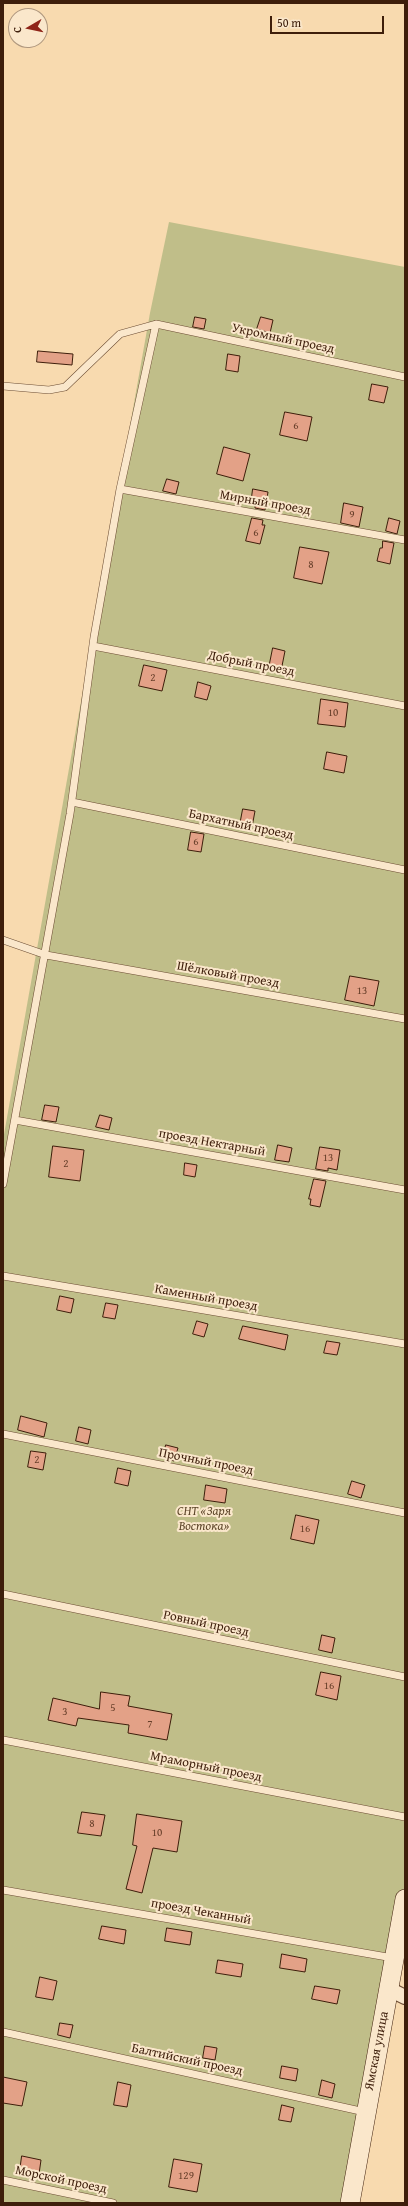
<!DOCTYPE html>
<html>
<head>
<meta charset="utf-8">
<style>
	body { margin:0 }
	#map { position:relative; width:408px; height:2206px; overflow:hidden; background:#f8daaf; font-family:"Gentium Book Plus",serif }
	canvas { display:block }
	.frame { position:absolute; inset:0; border:4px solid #3e1e0b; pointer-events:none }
	.north { position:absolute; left:8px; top:8px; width:40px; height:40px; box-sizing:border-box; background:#fae7cb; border:1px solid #af977e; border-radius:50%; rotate:261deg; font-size:11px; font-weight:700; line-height:16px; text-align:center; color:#3e1e0b }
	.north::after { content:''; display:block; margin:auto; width:14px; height:18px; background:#8f2418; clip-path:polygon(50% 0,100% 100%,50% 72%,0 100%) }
	.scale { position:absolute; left:270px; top:16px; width:114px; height:18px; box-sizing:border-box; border:2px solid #3e1e0b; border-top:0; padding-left:5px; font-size:12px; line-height:14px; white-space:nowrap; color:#3e1e0b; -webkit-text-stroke:3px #fae7cb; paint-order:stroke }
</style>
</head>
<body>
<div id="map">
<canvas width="408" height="2206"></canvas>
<div class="frame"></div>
<div class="north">С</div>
<div class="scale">50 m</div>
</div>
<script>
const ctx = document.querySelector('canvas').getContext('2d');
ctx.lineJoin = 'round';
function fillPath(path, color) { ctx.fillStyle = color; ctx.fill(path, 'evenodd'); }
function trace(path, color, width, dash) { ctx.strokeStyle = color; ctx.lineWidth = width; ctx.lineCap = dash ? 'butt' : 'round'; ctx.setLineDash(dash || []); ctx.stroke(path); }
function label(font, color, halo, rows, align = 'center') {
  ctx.font = font + ' "Gentium Book Plus",serif'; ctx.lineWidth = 4; ctx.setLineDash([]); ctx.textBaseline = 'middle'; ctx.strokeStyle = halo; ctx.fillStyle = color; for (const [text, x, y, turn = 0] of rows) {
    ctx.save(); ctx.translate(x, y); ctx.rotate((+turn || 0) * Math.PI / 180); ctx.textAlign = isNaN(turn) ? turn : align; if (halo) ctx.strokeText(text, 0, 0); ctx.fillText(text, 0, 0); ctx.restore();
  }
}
fillPath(new Path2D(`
	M169,222l236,45v1632l-55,304h-347v-1063l147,-827z`), '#c0be89');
const building = new Path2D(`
	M195,317l11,2 -2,10 -11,-2z
	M261,317l12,3 -3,13 -13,-4z
	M38,351l35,3 -1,11 -35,-3z
	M228,354l12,2 -2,16 -12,-2z
	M372,384l16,3 -4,16 -15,-3z
	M285,412l27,5 -5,24 -27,-6z
	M224,447l26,7 -7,27 -26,-7z
	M167,479l12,3 -3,12 -13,-3z
	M253,489l15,3 -3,18 -10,-2v-3l-4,-1z
	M344,503l19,4 -4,20 -18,-4z
	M252,518l11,2 -1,5h3l-5,19 -14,-3z
	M389,518l11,3 -3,13 -11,-3z
	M383,541l11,2 -4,21 -13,-3 3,-13h2z
	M300,547l29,5 -7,32 -28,-6z
	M273,648l12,3 -4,20 -12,-3z
	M144,665l23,5 -5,21 -23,-5z
	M198,682l13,4 -4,14 -12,-3z
	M321,699l27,4 -3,24 -27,-3z
	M327,752l20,4 -3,17 -20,-4z
	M243,809l12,2 -3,16 -12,-2z
	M191,832l13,2 -3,18 -13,-2z
	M350,976l29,5 -5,25 -29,-6z
	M45,1105l14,2 -3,15 -14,-2z
	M100,1115l12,3 -3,12 -13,-3z
	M278,1145l14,3 -3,14 -14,-2z
	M53,1146l31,4 -4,31 -31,-4z
	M320,1147l20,3 -3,20 -9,-2v3l-12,-2z
	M185,1163l12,2 -2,12 -11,-2z
	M314,1179l12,2 -6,26 -10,-2 1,-6h-2z
	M60,1296l14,3 -3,14 -14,-3z
	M106,1303l12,2 -3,14 -12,-2z
	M197,1321l11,3 -4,13 -11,-3z
	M243,1326l45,9 -3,15 -46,-11z
	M327,1341l13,2 -3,12 -13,-2z
	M21,1416l26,7 -3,14 -26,-7z
	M79,1427l12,3 -3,14 -12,-3z
	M166,1445l12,3 -4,13 -11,-4z
	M31,1451l15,2 -3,17 -15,-3z
	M118,1468l13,3 -3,15 -13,-3z
	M352,1481l13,4 -4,13 -13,-4z
	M206,1485l21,4 -2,14 -21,-3z
	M296,1515l23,5 -5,24 -23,-5z
	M322,1635l13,3 -3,15 -13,-3z
	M321,1672l20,4 -4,24 -21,-5z
	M101,1692l29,4 -2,10 44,8 -5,26 -39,-7 1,-8 -51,-7 -2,8 -28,-6 5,-22 46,11z
	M82,1812l23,3 -4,21 -23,-3z
	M137,1814l45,7 -5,31 -24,-4 -11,45 -16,-4 11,-43 -4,-1z
	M102,1926l24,4 -2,14 -25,-5z
	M167,1928l25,4 -2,13 -25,-4z
	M282,1954l25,5 -2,13 -25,-4z
	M218,1960l25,4 -2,13 -25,-4z
	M40,1977l17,4 -4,19 -17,-3z
	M315,1986l25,4 -3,14 -25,-5z
	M60,2023l13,2 -3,13 -12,-3z
	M205,2046l12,2 -2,12 -12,-2z
	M282,2066l16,3 -2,12 -16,-3z
	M3,2077l24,5 -5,24 -19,-3z
	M322,2080l13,4 -3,14 -13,-3z
	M118,2082l13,3 -4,22 -13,-2z
	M282,2105l12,3 -3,14 -12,-2z
	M22,2156l19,4 -2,14 -19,-3z
	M174,2159l28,5 -5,28 -28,-5z`);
fillPath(building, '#e3a187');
trace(building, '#3e1e0b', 1);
const lane = new Path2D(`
	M3,386l46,4 16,-3 55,-53 36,-10 249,53
	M120,489l285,51
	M93,646l312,60
	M72,802l333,68
	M3,940l43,15 359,64
	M15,1120l390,70
	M3,1184l67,-370 24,-177 26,-148 36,-165
	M3,1276l402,68
	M3,1434l402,79
	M3,1594l402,83
	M3,1740l402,77
	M3,1890l390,68
	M3,2032l362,80
	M3,2180l110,23`);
const street = new Path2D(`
	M389,1989l16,8`);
const secondary = new Path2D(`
	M350,2203l55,-304`);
trace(lane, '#6c4d34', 8);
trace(street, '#6c4d34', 16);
trace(secondary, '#3e1e0b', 20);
trace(lane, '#fae7cb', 7);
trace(street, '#fae7cb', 14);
trace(secondary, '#fae7cb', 19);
label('11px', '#673f2a', null, [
	["6",296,426],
	["9",352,515],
	["6",256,533],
	["8",311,565],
	["2",153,678],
	["10",333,713],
	["6",196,842],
	["13",362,991],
	["13",328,1158],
	["2",66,1164],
	["2",37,1460],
	["16",305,1529],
	["16",329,1686],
	["5",113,1708],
	["3",65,1712],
	["7",150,1724],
	["8",92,1824],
	["10",157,1833],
	["129",186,2176]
]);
label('13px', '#3e1e0b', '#fae7cb', [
	["Укромный проезд",283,339,12],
	["Мирный проезд",265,503,10],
	["Добрый проезд",251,664,11],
	["Бархатный проезд",241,825,12],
	["Шёлковый проезд",228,975,10],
	["проезд Нектарный",212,1143,10],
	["Каменный проезд",206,1298,10],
	["Прочный проезд",206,1462,11],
	["Ровный проезд",206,1624,12],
	["Мраморный проезд",206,1767,11],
	["проезд Чеканный",201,1912,10],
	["Ямская улица",377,2051,-79],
	["Балтийский проезд",187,2060,12],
	["Морской проезд",61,2180,12]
]);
label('italic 13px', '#5e462a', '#fae7cb', [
	["СНТ «Заря",204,1512],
	["Востока»",204,1527]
]);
</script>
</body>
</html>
